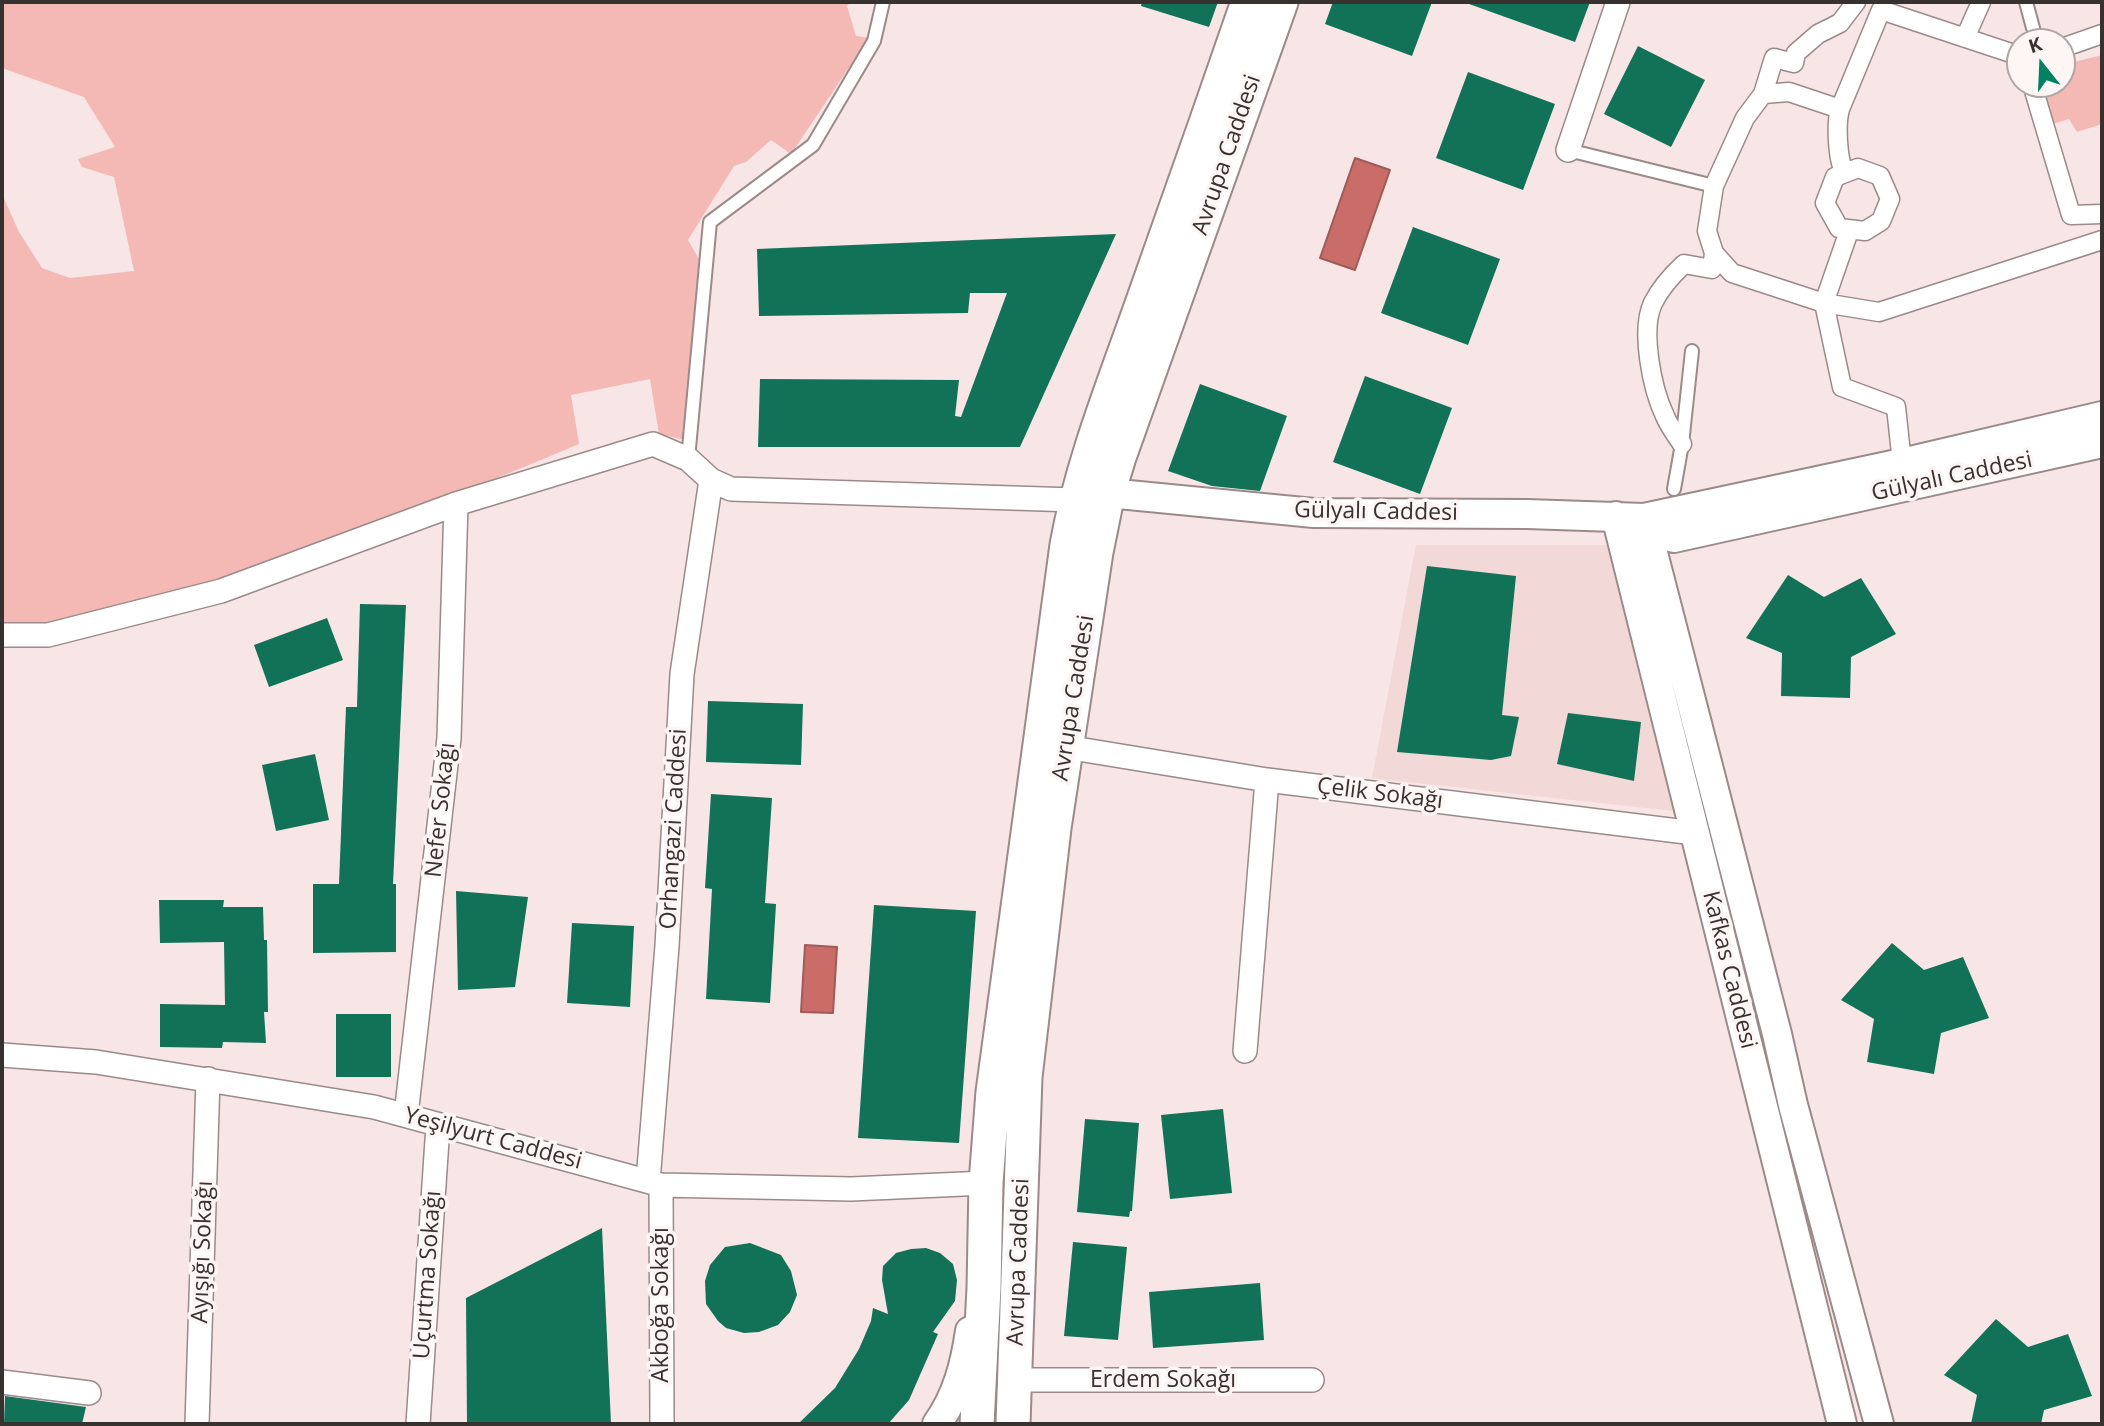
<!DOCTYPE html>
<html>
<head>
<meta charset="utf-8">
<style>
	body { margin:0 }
	#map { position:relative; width:2104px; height:1426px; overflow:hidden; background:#f7e6e5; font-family:"Open Sans",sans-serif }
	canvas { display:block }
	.frame { position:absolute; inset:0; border:4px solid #373130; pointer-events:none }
	.north { position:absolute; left:2006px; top:28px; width:70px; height:70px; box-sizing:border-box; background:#fdf6f5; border:2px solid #aea7a6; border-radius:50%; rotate:342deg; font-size:19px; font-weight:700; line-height:28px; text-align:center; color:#373130 }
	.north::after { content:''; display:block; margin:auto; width:24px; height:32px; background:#008162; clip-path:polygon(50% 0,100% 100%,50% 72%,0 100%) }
</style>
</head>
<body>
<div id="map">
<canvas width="2104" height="1426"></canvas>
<div class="frame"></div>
<div class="north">K</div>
</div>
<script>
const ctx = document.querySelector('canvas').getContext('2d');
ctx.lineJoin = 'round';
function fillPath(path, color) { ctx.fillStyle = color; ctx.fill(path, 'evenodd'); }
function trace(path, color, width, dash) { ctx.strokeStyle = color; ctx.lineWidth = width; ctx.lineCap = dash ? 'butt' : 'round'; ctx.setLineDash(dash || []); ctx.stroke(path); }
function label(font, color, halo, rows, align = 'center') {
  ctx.font = font + ' "Open Sans",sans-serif'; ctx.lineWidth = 7; ctx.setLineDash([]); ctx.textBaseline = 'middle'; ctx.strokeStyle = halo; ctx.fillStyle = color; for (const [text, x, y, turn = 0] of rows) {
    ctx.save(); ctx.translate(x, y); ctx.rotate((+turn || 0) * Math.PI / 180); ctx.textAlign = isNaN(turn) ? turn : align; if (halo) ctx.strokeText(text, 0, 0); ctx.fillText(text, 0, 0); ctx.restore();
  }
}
fillPath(new Path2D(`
	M1416,545h194l63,266 -301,-33z`), '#f2d8d6');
fillPath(new Path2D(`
	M2,2h849l-4,4 9,30 13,2 -78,116 -20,-14 -25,22 -12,4 -46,74 12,21 -15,179 -26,-6 -9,-55 -79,16 8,49c-87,37 -175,71 -263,103 -101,37 -207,74 -314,83v-436l17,38 23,36 28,10 64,-7 -20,-94 -32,-10 -4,-8 37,-12 -31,-50 -82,-29z
	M2102,55v69l-25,8 -8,-13 -20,6 -9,-38 2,-3h20v-19z`), '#f4b9b5');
const water = new Path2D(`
	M1355,158l35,12 -35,100 -35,-12z
	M805,945l32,2 -4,66 -32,-1z`);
fillPath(water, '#ca6d69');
trace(water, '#9e5b58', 2);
fillPath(new Path2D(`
	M1142,2h76l-9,25 -68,-21z
	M1333,2h99l-20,54 -87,-32z
	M1469,2h121l-15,40 -106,-38z
	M1638,46l67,34 -34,67 -67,-33z
	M1468,72l87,32 -32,86 -87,-32z
	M1413,227l87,32 -32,86 -87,-32z
	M1116,234l-96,213h-262l2,-68 199,1 -4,36 6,1 46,-124h-37l-2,20 -209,3 -2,-67z
	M1365,376l87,32 -32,86 -87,-32z
	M1200,384l87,32 -27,75 -48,-5 -44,-15z
	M1427,566l89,10 -14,139 17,2 -8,39 -20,4 -94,-8z
	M1788,575l36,22 37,-19 35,56 -45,23 -1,41 -69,-2 1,-43 -36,-15z
	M360,604l46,1 -13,279h3v68l-83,1v-69h26l7,-177h11z
	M327,618l16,42 -74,27 -15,-42z
	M708,701l95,3 -2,61 -95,-3z
	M1568,713l73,9 -7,59 -77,-17z
	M315,754l14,66 -53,11 -14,-66z
	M711,794l61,4 -7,105 11,1 -6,99 -64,-4 6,-110 -7,-1z
	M456,891l72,6 -13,90 -57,3z
	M159,900h65l-1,7h40l1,33h3l1,72h-4l2,31 -43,-1 -1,6 -62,-1v-43l65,1 -1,-63 -64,1z
	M874,905l102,6 -17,232 -101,-5z
	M572,923l62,3 -4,81 -63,-4z
	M1892,943l32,27 39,-13 26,61 -48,15 -7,41 -67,-12 7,-43 -33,-19z
	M336,1014h55v63h-55z
	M1223,1109l9,84 -62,6 -9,-84z
	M1085,1119l54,4 -7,88h-2l-1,6 -52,-5z
	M602,1228l9,196h-144l-1,-126z
	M1073,1242l54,5 -9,93 -54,-4z
	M750,1243l31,12 10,16 6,24 -7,17 -12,13 -19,7 -15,1 -18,-5 -8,-7 -12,-17 -1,-23 5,-16 15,-18z
	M926,1248l14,5 13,11 4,16 -2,21 -22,31 5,2 -29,66 -21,24h-90l37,-36 24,-39 12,-28 2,-13 15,6 -6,-34 1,-14 13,-13 15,-4z
	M1260,1283l4,57 -111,8 -4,-56z
	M1996,1319l32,28 40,-13 24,62 -48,14 -3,14h-70l6,-29 -33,-20z
	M5,1396l81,11 -4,17h-78z`), '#117258');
const service = new Path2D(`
	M2026,2l7,26
	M1568,150l146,36
	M688,459l22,-237 103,-77 61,-104 9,-39
	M1674,489l8,-45 10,-93`);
const pedestrian = new Path2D(`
	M1965,38l16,-36
	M2062,48l40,-14
	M2020,56l-139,-46 -41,99 -51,-17 -26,2 -18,24 -31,68 -7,45 7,22 18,20 92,30 55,9 223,-72
	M2032,84l39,131 31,-1
	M1763,94l11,-36 20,5 2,-10 22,-19 22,-11 16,-21
	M1840,109c-4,14 -3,51 5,64
	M1858,168l22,8 10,23 -9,22 -16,10 -26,-3 -14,-25 10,-26z
	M1849,231l-25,72 18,84 54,20 6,56
	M1682,444c-6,-9 -13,-18 -17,-28 -13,-27 -25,-86 -12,-113 8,-16 18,-27 31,-39l28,5 2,-16`);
const minor = new Path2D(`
	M1568,150l50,-148
	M2,635h46l173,-44 235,-87 197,-60 35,15 23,21 20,9 344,11
	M1066,747l201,33 427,53
	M1245,1051l22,-271
	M2,1055l94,7 278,45 287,78 190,4 135,-6
	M406,1115l43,-377 7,-234
	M648,1181l19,-235 15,-272 29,-194
	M661,1185l1,239
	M1015,1380h297
	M2,1382l87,11
	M197,1424l11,-345
	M418,1424l20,-299`);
const tertiary = new Path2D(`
	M1108,493l206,20 213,1 117,4 258,-55 200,-47
	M1616,516l226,908
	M1644,518l133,516 16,71 86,319
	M1644,518l15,16 15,4 428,-95
	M937,1424c20,-28 28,-59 33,-93`);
const secondary = new Path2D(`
	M977,1424l7,-136 2,-105 7,-91 74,-547c15,-82 46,-159 74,-238 36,-102 72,-203 107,-305
	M1013,1424l12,-347 29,-249 42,-276 12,-59 11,-36 162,-455`);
trace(service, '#9a8a89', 16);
trace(pedestrian, '#9a8a89', 21);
trace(minor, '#9a8a89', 26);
trace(tertiary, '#9a8a89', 32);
trace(secondary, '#9a8a89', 37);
trace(service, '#fff', 12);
trace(pedestrian, '#fff', 18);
trace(minor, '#fff', 23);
trace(tertiary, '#fff', 28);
trace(secondary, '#fff', 33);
label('23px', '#373130', '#fdf6f5', [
	["Avrupa Caddesi",1227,155,-71],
	["Gülyalı Caddesi",1952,477,-12],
	["Gülyalı Caddesi",1376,512,1],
	["Avrupa Caddesi",1074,698,-81],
	["Çelik Sokağı",1380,794,7],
	["Nefer Sokağı",441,810,-84],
	["Orhangazi Caddesi",674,829,-87],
	["Kafkas Caddesi",1729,970,76],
	["Yeşilyurt Caddesi",493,1139,15],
	["Ayışığı Sokağı",203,1252,-88],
	["Avrupa Caddesi",1019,1262,-88],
	["Uçurtma Sokağı",428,1275,-86],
	["Akboğa Sokağı",661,1305,-90],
	["Erdem Sokağı",1163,1380]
]);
</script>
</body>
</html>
